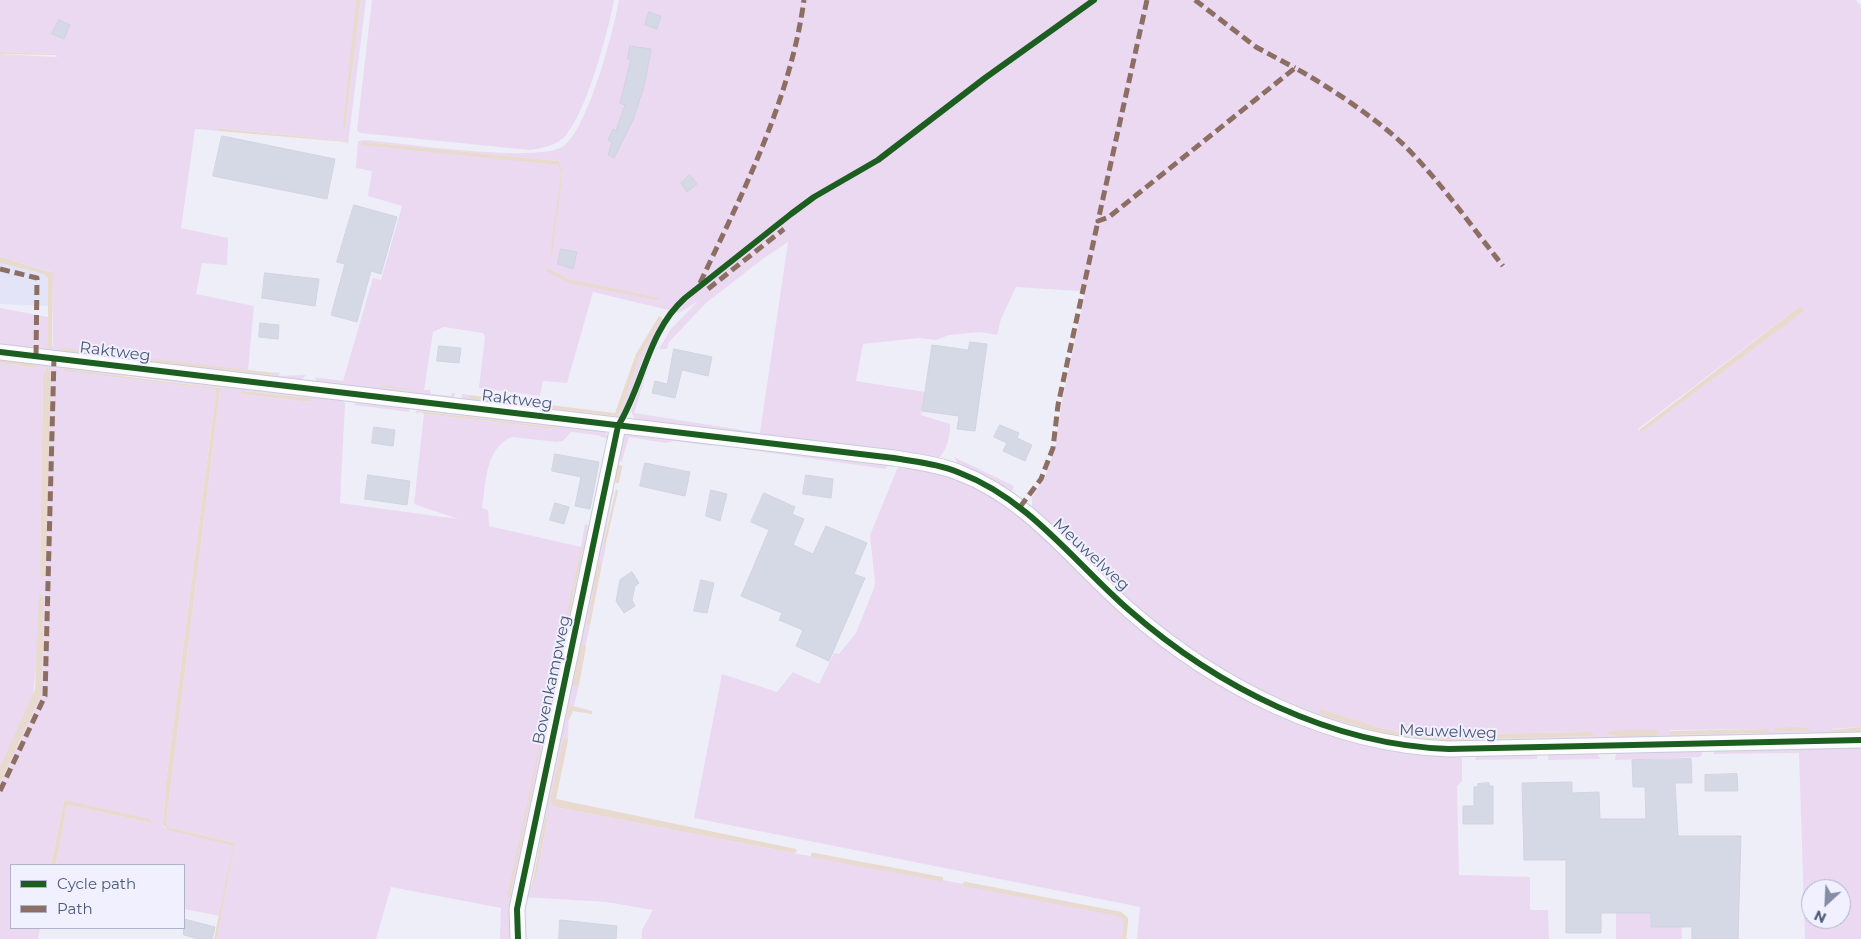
<!DOCTYPE html>
<html>
<head>
<meta charset="utf-8">
<style>
	body { margin:0 }
	#map { position:relative; width:1861px; height:939px; overflow:hidden; background:#eeeef8; font-family:Montserrat,sans-serif }
	canvas { display:block }
	.legend { position:absolute; left:10px; top:864px; width:175px; height:65px; box-sizing:border-box; background:#f0f0ff; border:1px solid #aeb3c9; margin:0; padding:6px 9px; list-style:none; font-size:15px; color:#4c5878 }
	.legend li { display:flex; align-items:center; gap:10px; height:25px }
	.legend b { width:25px; border:1px solid #aeb3c9 }
	.north { position:absolute; left:1801px; top:879px; width:50px; height:50px; box-sizing:border-box; background:#f0f0ff; border:1px solid #aeb3c9; border-radius:50%; rotate:205deg; font-size:14px; font-weight:700; line-height:20px; text-align:center; color:#4c5878 }
	.north::after { content:''; display:block; margin:auto; width:18px; height:22px; background:#858ca5; clip-path:polygon(50% 0,100% 100%,50% 72%,0 100%) }
</style>
</head>
<body>
<div id="map">
<canvas width="1861" height="939"></canvas>
<ul class="legend">
<li><b style="height:6px;background:#1b5e20"></b>Cycle path</li>
<li><b style="height:6px;background:#8d6e63"></b>Path</li>
</ul>
<div class="north">N</div>
</div>
<script>
const ctx = document.querySelector('canvas').getContext('2d');
ctx.lineJoin = 'round';
function fillPath(path, color) { ctx.fillStyle = color; ctx.fill(path, 'evenodd'); }
function trace(path, color, width, dash) { ctx.strokeStyle = color; ctx.lineWidth = width; ctx.lineCap = dash ? 'butt' : 'round'; ctx.setLineDash(dash || []); ctx.stroke(path); }
function label(font, color, halo, rows, align = 'center') {
  ctx.font = font + ' Montserrat,sans-serif'; ctx.lineWidth = 4; ctx.setLineDash([]); ctx.textBaseline = 'middle'; ctx.strokeStyle = halo; ctx.fillStyle = color; for (const [text, x, y, turn = 0] of rows) {
    ctx.save(); ctx.translate(x, y); ctx.rotate((+turn || 0) * Math.PI / 180); ctx.textAlign = isNaN(turn) ? turn : align; if (halo) ctx.strokeText(text, 0, 0); ctx.fillText(text, 0, 0); ctx.restore();
  }
}
fillPath(new Path2D(`
	M0,244l56,13 -7,49 -49,-2z`), '#e3e4f7');
fillPath(new Path2D(`
	M0,0h356l-11,127 16,-127h5l-18,144 -4,-3 -124,-13 -1,3 -24,-2 -14,99 47,10 -1,27 -25,-2 -6,31 58,12 -6,64 -188,-21 214,26v-3l6,1 -1,3 27,-1 -8,9 -298,-36v-40l48,9v30l5,-1v-73l-3,-2 -50,-14v-203l57,3 -2,-3 -55,-2z
	M372,0h242c-5,29 -30,122 -52,139 -9,7 -20,9 -32,11l-170,-17 -3,-3z
	M619,0h1237l5,6v721l-30,2 30,8 -464,5 -109,-34 -121,-71 -135,-125v-15l13,-20 10,-28 6,-43 24,-112 -6,-3 -63,-4 -15,32 -4,16 -17,-3 -31,3 -13,5 -17,-2 -56,6 -7,37 69,11 -4,23 29,9c0,14 -3,27 -14,37l-300,-38 -5,-13 18,-45 -15,48 126,20 28,-191 -24,16 -58,45 -37,39 -2,7h-8l12,-20 27,-28 -19,12 -3,-1 -20,28 17,-29 -80,-19 -26,91 -24,-2 -3,15 -61,-8 6,-51 -2,-4 -39,-6 -11,5 -9,58h6l1,4 20,2 1,-3h3l-3,9 -135,-19 -2,-6 28,4 30,-103 8,2 21,-74 -34,-10 4,-25 -16,-3 2,-27 7,-1c38,3 169,23 197,7 25,-14 52,-118 57,-147zM366,142l193,19 4,10 -12,84 10,-83 -3,-7 -197,-22zM1800,306l3,5 -162,122 -3,-4zM1320,709l64,20 29,6 178,-3 4,4 -150,4 -34,-2zM1767,729l1,4 -98,2 -1,-5zM1657,730l-1,6h-45z
	M661,317l2,3 -20,38 -19,55 -6,7 -156,-21v-5l7,1v4l147,17 5,-6 19,-54z
	M0,357l341,41 4,6 -5,99 118,16 -44,-15 10,-90 132,15 -2,-2 -134,-16 -1,2h-4l4,-6 186,24 3,8 -11,-4 -26,-3 -8,9 -6,1 -45,-5c-27,11 -26,46 -30,71l6,2 1,16 92,21 4,-23 7,4 -80,411h-12l1,-31 -110,-21 -15,52h-159l18,-96 -67,-16 -2,-3 54,-434 6,-1 -90,-12 -72,-6 150,18 2,3 -50,390 -3,43v2l70,19 -13,70 -36,-7v-44h-128l11,-60 85,18 -88,-23 -13,65h-40v63h29l-2,11h-38v-156l42,-90 2,-97 -1,-2 -10,103 -33,69v-403l33,5 2,-4 -35,-4zM46,367l5,5 -6,206 -5,-3 3,-199zM243,391h2l66,7 -2,4 -67,-8zM581,548h2l-37,178 -2,-1z
	M359,399l48,6 3,7 -56,-7z
	M626,433l86,8v5l-37,-5 -10,2 -36,-6 -7,23 1,2 -6,-2 5,-22z
	M749,446l138,19 -1,4 -143,-20z
	M954,457l60,29 -3,8 -51,-26z
	M902,465l45,8 63,32 112,104 164,105 173,39 3,7v21l-5,5 2,89 71,2v33h18l1,29h-412l3,-32 -446,-89 28,-144 55,18 16,-20 26,12 15,-31 5,1 17,-21 18,-45 1,-6 -5,-47 28,-68z
	M610,489l4,1 -11,55 3,1 -18,80 2,-1 -13,61 2,-1 -5,21 -5,-1 -1,36 -4,-6 -13,69 4,3 238,46 325,59 9,7 -3,20h-482v-9l11,-20 -46,-8 -83,-5zM548,816l-11,58 -7,14 15,-71z
	M1861,744v195h-56l-6,-186 -85,1 -1,-7zM1811,889h30v30h-30z
	M1701,748l1,7 -3,2 -84,3 1,-6 5,-5z
	M1549,750h45l7,9 -53,1z
	M1533,751l4,4v4l-62,1 2,-8z
	M1681,910l1,29h-66v-28z`), '#ebd9f1');
fillPath(new Path2D(`
	M356,0h5l-16,128 -2,-3z
	M0,52l55,2 3,1 -58,-1z
	M219,128l125,13 2,1 -127,-11z
	M366,142l193,19 4,10 -11,84 -2,-1 11,-82 -3,-7 -197,-20 1,-3z
	M0,257l53,16 -1,75 -4,-1v-69l-4,-4 -44,-11z
	M547,268l21,11 92,19 -3,2 -88,-17 -23,-12z
	M1800,306l4,5 -163,122 -2,-3z
	M659,316l2,1 -1,4 -20,35 -19,54 -5,6 -147,-17v-4l146,18 21,-59z
	M60,349l1,-1 214,25 -2,2 -207,-23z
	M0,360l35,4 1,1 -2,3 -34,-5z
	M46,367l4,2 1,3 -5,204 -3,2 -3,-3 3,-199z
	M65,369l161,20 -6,1 -54,434 2,3 67,16 -18,96h-3l19,-93 -64,-16 -6,-5 3,-43 50,-390 -2,-3 -150,-18z
	M382,385l42,6h2l-45,-4z
	M243,391l68,7 1,1 -3,3 -67,-8 -1,-1z
	M419,411l135,16 2,2 -132,-15z
	M616,489l2,2 -13,56 -2,-2z
	M581,547l2,1 -37,178 -3,-1z
	M600,562l2,2 -12,61 -3,1 11,-63z
	M39,593l5,3 -2,97 -42,90v-17l35,-76z
	M584,644l2,3 -7,38 -4,1 -2,-2 8,-39z
	M569,705l23,6v3l-19,-3 -4,9 -2,-1z
	M1320,709l64,20 29,6 178,-3 4,4 -150,4 -34,-2 -34,-6 -55,-17 -3,-2z
	M1794,727l13,1 3,3h-36l2,-3z
	M1861,727v7h-26l-5,-4z
	M1767,729l2,1 -1,3 -98,2 -2,-4z
	M1622,730h35l2,3 -3,3 -35,1 -13,-3v-2z
	M564,735l4,6 -12,58 240,50 1,3 -4,1 -238,-46 -4,-3v-7z
	M541,738l1,1 -32,158h-3z
	M64,800l86,19 2,4 -85,-18 -11,60h-5z
	M548,816l-11,58 -6,16 14,-73z`), '#e9dacf');
trace(new Path2D(`
	M617,481l3,-14
	M813,855l128,24
	M965,884l155,30 6,5 -2,20`), '#e9dacf', 4.5);
const building = new Path2D(`
	M649,12l12,4 -4,13 -12,-4z
	M59,20l11,5 -6,14 -12,-5z
	M630,46l21,3 -6,34 -12,37 -19,38 -6,-3 4,-13 -4,-2 5,-11 3,2 9,-26 -5,-2 11,-44h-3z
	M222,136l113,23 -8,40 -114,-23z
	M690,175l7,9 -10,8 -6,-9z
	M354,205l43,12 -16,57 -10,-3 -14,51 -26,-7 14,-51 -8,-2z
	M561,249l16,3 -4,17 -15,-5z
	M265,273l54,6 -4,27 -53,-8z
	M260,323l19,2 -1,14 -19,-2z
	M970,342l17,2 -12,87 -18,-2 2,-13 -37,-5 10,-66 36,5z
	M439,346l22,2 -2,15 -22,-2z
	M674,349l38,8 -4,19 -26,-6 -7,28 -23,-5 3,-12 12,3z
	M1000,425l19,8 -2,5 15,7 -7,16 -22,-10 4,-8 -13,-6z
	M374,427l21,3 -2,16 -21,-3z
	M555,454l44,8 -9,47 -15,-3 6,-29 -29,-6z
	M645,463l45,9 -5,24 -45,-10z
	M368,475l42,6 -3,24 -42,-6z
	M806,475l27,4 -2,19 -28,-4z
	M711,490l16,4 -7,27 -14,-5z
	M764,493l31,14 -3,7 12,5 -11,26 20,9 13,-28 41,17 -13,31 11,4 -36,83 -33,-15 7,-16 -24,-10 3,-7 -41,-17 28,-66 -18,-8z
	M555,503l14,4 -5,17 -14,-4z
	M632,572l7,11 -4,3 -3,14 3,6 -11,7 -8,-12 4,-21z
	M701,580l13,3 -7,30 -13,-2z
	M1691,759l1,24h-17l3,53h63l-3,103h-46v-12h-41v-14h-50v20h-35v-73h-42l-2,-77 50,-1v11l27,-1 1,27h46l-1,-32h-12l-1,-27z
	M1737,774l1,17h-33v-16z
	M1489,783v3h4v38h-30v-18h11v-19h4v-3z
	M184,919l31,8 -3,12h-13l-15,-4z
	M560,920l57,6 -1,13h-57z`);
fillPath(building, '#d5d8e5');
trace(building, '#d0d3e1', 1);
const minor = new Path2D(`
	M0,352l894,106c22,4 45,6 66,15 69,26 115,90 169,137 88,77 202,135 320,139l412,-9
	M518,939l-1,-30 101,-483`);
trace(minor, '#c8cbd9', 17);
trace(minor, '#fcfcfe', 15);
trace(new Path2D(`
	M1147,0l-49,221 11,-4 186,-149c33,18 82,51 109,77 37,37 67,81 99,121
	M1195,0l61,47 39,21
	M0,269l37,9 -1,79
	M700,283c43,-91 90,-182 104,-283
	M708,289l76,-60
	M1020,507l21,-28 12,-31 5,-43 40,-184
	M0,791l45,-95 9,-338`), '#8d6e63', 5, [10, 5]);
trace(new Path2D(`
	M0,352l894,106c22,4 45,6 66,15 69,26 115,90 169,137 88,77 202,135 320,139l412,-9
	M518,939l-1,-30 101,-483c26,-42 29,-94 67,-128l106,-84 23,-17 64,-37 107,-82 109,-78`), '#1b5e20', 6);
label('16px', '#4c5878', '#f0f0ff', [
	["Raktweg",115,352,7],
	["Raktweg",517,400,7],
	["Meuwelweg",1091,555,43],
	["Bovenkampweg",552,680,-78],
	["Meuwelweg",1448,732,2]
]);
</script>
</body>
</html>
